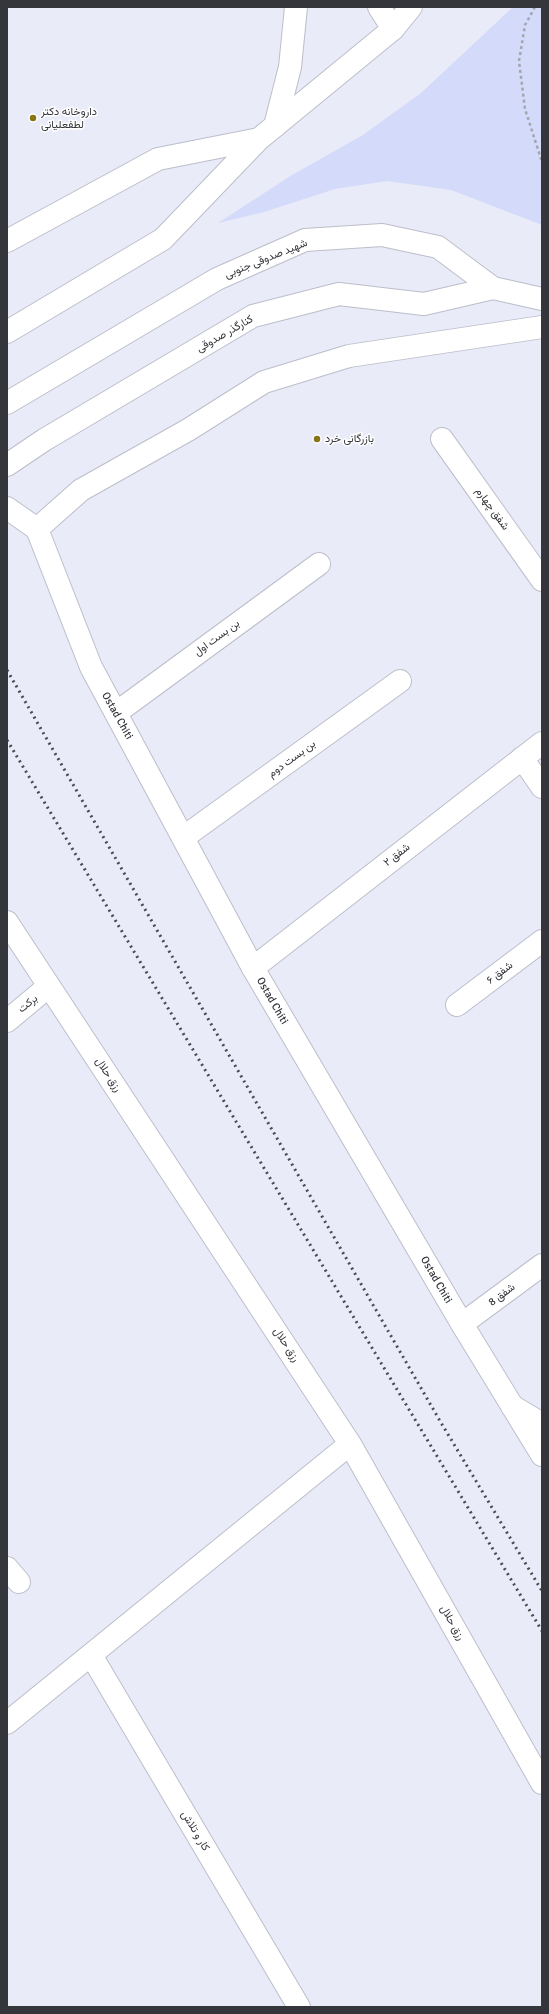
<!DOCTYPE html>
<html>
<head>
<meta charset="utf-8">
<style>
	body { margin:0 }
	#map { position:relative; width:549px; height:2014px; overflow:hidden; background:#e9ebf8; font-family:Signika,sans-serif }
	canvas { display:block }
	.frame { position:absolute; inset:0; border:8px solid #35363b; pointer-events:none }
</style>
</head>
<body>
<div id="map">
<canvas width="549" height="2014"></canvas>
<div class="frame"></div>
</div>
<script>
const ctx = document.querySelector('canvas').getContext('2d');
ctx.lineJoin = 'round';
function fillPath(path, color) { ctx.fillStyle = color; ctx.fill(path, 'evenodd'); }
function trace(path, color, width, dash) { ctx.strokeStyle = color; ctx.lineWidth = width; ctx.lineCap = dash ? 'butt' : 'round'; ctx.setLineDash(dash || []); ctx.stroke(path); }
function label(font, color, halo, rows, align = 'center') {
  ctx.font = font + ' Signika,Vazirmatn,sans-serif'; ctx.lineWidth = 3; ctx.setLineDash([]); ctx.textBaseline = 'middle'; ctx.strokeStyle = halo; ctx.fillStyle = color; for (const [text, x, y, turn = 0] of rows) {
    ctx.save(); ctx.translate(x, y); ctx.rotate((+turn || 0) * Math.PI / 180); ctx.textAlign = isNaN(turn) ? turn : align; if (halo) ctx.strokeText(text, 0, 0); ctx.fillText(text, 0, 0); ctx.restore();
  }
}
fillPath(new Path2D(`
	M513,7h29v218l-91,-35 -64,-9 -52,8 -71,23 -46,11 74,-48 71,-40 58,-42z`), '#d4daf9');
const minor = new Path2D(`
	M442,439l100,141
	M116,713l203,-149
	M522,758l20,29
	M184,837l216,-156
	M7,922l343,522 192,339
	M253,968l289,-225
	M457,1005l85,-64
	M7,1021l42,-35
	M462,1324l80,-59
	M512,1406l30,18
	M7,1568l12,14
	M91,1655l208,352
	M7,1723l343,-279`);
const tertiary = new Path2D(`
	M379,7l14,22
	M275,126l15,-59 6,-60
	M7,508l30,21 54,138 162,301 209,356 80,131`);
const secondary = new Path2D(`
	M7,241l151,-82 101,-20
	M7,332l156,-93 96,-100 134,-110 18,-22
	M7,403l210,-124 88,-39 77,-5 56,12 55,41 49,11
	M7,465l37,-25 209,-124 86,-22 85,10 69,-16
	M37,529l44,-39 107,-60 76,-48 85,-26 193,-29`);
trace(minor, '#bcbeca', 24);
trace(tertiary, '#bcbeca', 24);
trace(secondary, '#bcbeca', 24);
trace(new Path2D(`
	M535,7l-10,18 -6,36 6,48 17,53`), '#a3a5af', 2.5, [3, 3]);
trace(minor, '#fff', 22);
trace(tertiary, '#fff', 22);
trace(secondary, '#fff', 22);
trace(new Path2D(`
	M7,670l433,751 102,170
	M7,740l535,891`), '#4b4c52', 3, [2, 4]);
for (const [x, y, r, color] of [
	[33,118,4,"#887417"],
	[317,439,4,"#887417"]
]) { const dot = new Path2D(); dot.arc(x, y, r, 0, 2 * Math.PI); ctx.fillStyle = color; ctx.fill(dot); trace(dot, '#fff', 1.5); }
label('11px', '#35363b', '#fff', [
	["داروخانه دکتر",41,112],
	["لطفعلیانی",41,125],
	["بازرگانی خرد",325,439]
], 'left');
label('11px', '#35363b', '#fff', [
	["شهید صدوقی جنوبی",266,259,-22],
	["کنارگذر صدوقی",225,334,-30],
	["شفق چهارم",492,509,54],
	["بن بست اول",217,638,-36],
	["Ostad Chiti",117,716,61],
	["بن بست دوم",292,759,-36],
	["شفق ۲",397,855,-38],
	["شفق ۶",500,973,-37],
	["Ostad Chiti",272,1001,60],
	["برکت",28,1004,-39],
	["رزق حلال",108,1075,57],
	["Ostad Chiti",436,1280,60],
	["شفق 8",502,1295,-37],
	["رزق حلال",286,1345,57],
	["رزق حلال",452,1623,61],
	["کار و تلاش",195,1831,59]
]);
</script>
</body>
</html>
